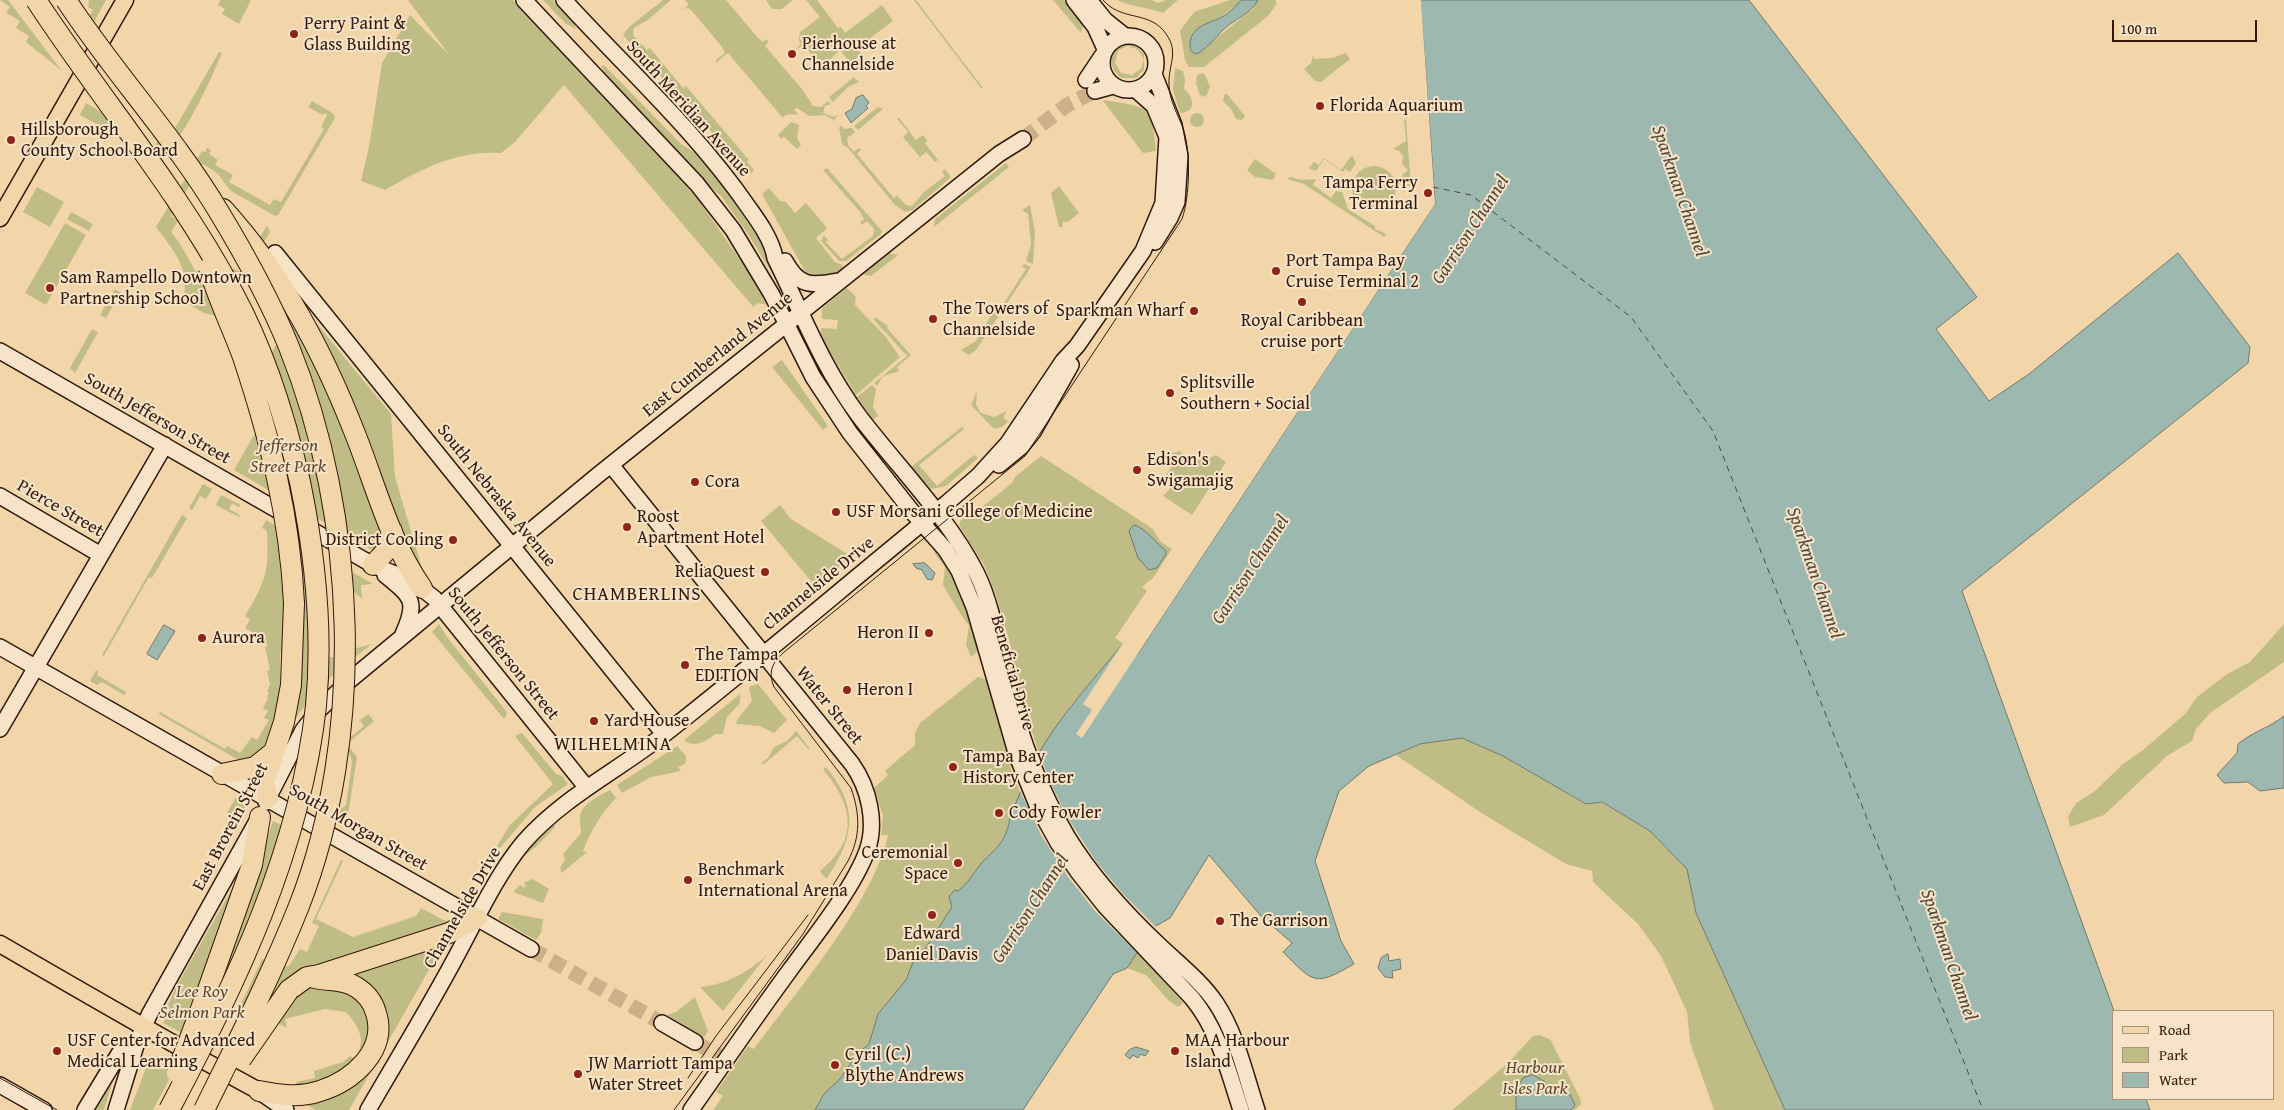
<!DOCTYPE html>
<html>
<head>
<meta charset="utf-8">
<style>
	body { margin:0 }
	#map { position:relative; width:2284px; height:1110px; overflow:hidden; background:#f2d6aa; font-family:"Gentium Book Plus",serif }
	canvas { display:block }
	.legend { position:absolute; left:2112px; top:1010px; width:162px; height:90px; box-sizing:border-box; background:#f7e4c8; border:1px solid #a9927c; margin:0; padding:6px 9px; list-style:none; font-size:15px; color:#33180b }
	.legend li { display:flex; align-items:center; gap:10px; height:25px }
	.legend b { width:25px; border:1px solid #a9927c }
	.scale { position:absolute; left:2112px; top:20px; width:145px; height:22px; box-sizing:border-box; border:2px solid #33180b; border-top:0; padding-left:6px; font-size:15px; line-height:18px; white-space:nowrap; color:#33180b; -webkit-text-stroke:4px #f7e4c8; paint-order:stroke }
</style>
</head>
<body>
<div id="map">
<canvas width="2284" height="1110"></canvas>
<ul class="legend">
<li><b style="height:6px;background:#f2d6aa"></b>Road</li>
<li><b style="height:14px;background:#bfbd85"></b>Park</li>
<li><b style="height:14px;background:#9cb8af"></b>Water</li>
</ul>
<div class="scale">100 m</div>
</div>
<script>
const ctx = document.querySelector('canvas').getContext('2d');
ctx.lineJoin = 'round';
function fillPath(path, color) { ctx.fillStyle = color; ctx.fill(path, 'evenodd'); }
function trace(path, color, width, dash) { ctx.strokeStyle = color; ctx.lineWidth = width; ctx.lineCap = dash ? 'butt' : 'round'; ctx.setLineDash(dash || []); ctx.stroke(path); }
function label(font, color, halo, rows, align = 'center') {
  ctx.font = font + ' "Gentium Book Plus",serif'; ctx.lineWidth = 4; ctx.setLineDash([]); ctx.textBaseline = 'middle'; ctx.strokeStyle = halo; ctx.fillStyle = color; for (const [text, x, y, turn = 0] of rows) {
    ctx.save(); ctx.translate(x, y); ctx.rotate((+turn || 0) * Math.PI / 180); ctx.textAlign = isNaN(turn) ? turn : align; if (halo) ctx.strokeText(text, 0, 0); ctx.fillText(text, 0, 0); ctx.restore();
  }
}
fillPath(new Path2D(`
	M0,0h8l54,71 -36,-29 3,-6 -13,-8 4,-7 -14,-8 4,-6z
	M89,0h17l-15,28 -7,-3 9,-15 -5,-3z
	M220,0h31l-12,24 -17,-10 3,-5 -7,-4z
	M408,0h105l156,165 31,37 45,65 22,38 -9,-2 -5,4 2,2 -191,-224 -49,57 -14,11c-43,-3 -80,16 -116,37l-24,-9 8,-34 13,-84 28,-48 40,41z
	M543,0h10l21,23 2,6 -11,-6z
	M663,0h8l-22,19 -15,9 -1,7 14,15 3,-2 33,40 3,-2 63,74 -2,2 7,8 -4,4 -127,-139 6,-8z
	M685,0h41l32,38 5,4 3,-3 3,3 -4,4 37,43 11,17 8,1 7,-6 3,3 -6,2 -2,7 11,4 5,-3 -5,6 -9,-5 -16,1 -12,-8 -3,1 4,6 -9,-1 -7,3 -54,-64 -11,9 -2,-1 10,-8 -3,-6 -30,-36 -4,-3 -5,1 6,-4z
	M766,0h27l-11,9h-10z
	M806,0h11l21,28 3,-1 4,6 37,-28 11,16 -36,27 5,7 -12,7 -10,-12 -14,13 -9,-1 -13,-17 -9,5 6,-6 -2,-3 1,-9 20,-15z
	M914,0h2l67,88h-2z
	M1053,0h11l19,25 -2,8z
	M1117,0h35l6,3 8,-3h12l-15,13c-15,-6 -32,-6 -46,-13z
	M1230,0h11c-13,17 -32,20 -48,33l3,21 57,-45 5,-9h18v5l-8,11 -64,51h-15l-4,-7 -5,-29 14,-19z
	M1124,44l11,1 9,9v16l-8,8h-14c-14,-9 -15,-28 2,-34zM1127,46l10,3 7,10 -3,10 -9,6 -11,-2 -6,-10 3,-12z
	M219,52l3,1c-8,19 -40,92 -57,97l-11,-2 5,-10 8,4z
	M1346,53l4,6 -29,23 -6,-1 -11,-12 7,-6 2,-8 1,4 18,-1z
	M604,65l77,79 19,12 10,12 48,69 25,54 -37,-60 -25,-35 -19,-16 -96,-104 -5,-10z
	M1175,68l8,3 2,9 -1,9c10,8 13,23 -4,24l-7,-24z
	M1202,73l3,2 5,12 -4,10 -6,-2 -4,-11 1,-9z
	M854,77l5,5 -11,5 -15,15 -4,-5z
	M1227,94l18,22 -3,4 -6,-1 -5,-10 -8,-8 1,-6z
	M1105,100c43,8 47,3 51,51l-13,2 -40,-52z
	M312,101l22,13 1,4 -57,97 -3,1 -44,-25 -14,-18 -14,-9 -32,52 7,5 -7,11 8,10 17,30c11,-8 32,-7 44,0l27,-47 3,7 -50,85 -16,-4 -21,-12c8,-32 -9,-50 -27,-74l46,-76 3,1 2,-4 4,2 -2,4 9,6 -3,5 18,10 -4,7 41,23 4,-6 7,3 43,-73 -3,-2 6,-12 -3,-2 -1,2 -15,-8z
	M86,103l43,26 -3,7 -13,-3 -33,-18z
	M878,107l5,2 -25,21 -4,-4z
	M1190 120a7 7 0 1 1 14 0a7 7 0 1 1-14 0Z
	M899,118l17,22 7,-5 4,6 -2,2 13,17 -3,2 -9,-10 -6,5 -17,-20 5,-5 -11,-13z
	M1404,120h2l5,66 -7,-1 -2,-10 6,-5 -6,-6 1,-8 -4,-5 -6,-2 13,-8z
	M791,122l8,3 -2,13 4,7 -4,4 -13,-12 -3,2 -3,-4z
	M842,126l2,3 8,-1 3,4 -8,6 1,7 6,7 5,-4 2,2 -4,4 37,44 4,-3v2l8,8 6,1 12,-14 21,-16 -3,-4 3,-3 6,8 -38,33 -8,2 -10,-7 -47,-57 -6,-4 -3,-17z
	M1352,155l4,8 -6,9 -5,-3 -2,3 -19,-13 -8,12 -7,-3 5,-6 5,3 5,-7 17,12z
	M1255,159l21,15 -3,6 -18,-3 -8,-7z
	M1006,163l3,4 -75,60 1,-8z
	M1352 188a22 22 0 1 1 44 0a22 22 0 1 1-44 0Z
	M827,168l55,63 -1,3 -35,27h-7l-18,-20 3,-6 4,5 -2,2 16,17 31,-23 1,-7 -7,-8 -5,4 -2,-3 4,-3 -3,-6 -38,-43z
	M1290,177l12,3 14,-1 -3,6 18,13 5,-7 6,1 6,17 27,17v3l11,5 -2,3 -80,-53 -17,-5z
	M1059,186l20,27 -11,9h-5l-1,5h-3l-8,-34z
	M37,187l27,15 -14,25 -27,-15z
	M769,188l11,13 6,1 9,11 11,-10 21,25 -11,10 19,24 7,3 1,5 -13,7h-22l-46,-83z
	M1030,205l5,27 -2,32 -7,-3 5,-17 -3,-30 -6,-4z
	M71,212l22,12 -4,7 -22,-12z
	M65,223l21,12 -40,70 -21,-12z
	M888,253l10,2 -27,21 -10,-2z
	M1024,264l7,3 -55,83 -7,5 -8,-5 15,-9 17,-29 4,2 29,-45 -4,-2z
	M847,288l9,9 -1,8 30,31 15,21 -44,38 -35,-58v-9l16,1 1,-9 -16,-1v-11z
	M115,289l6,4 -15,25 -6,-3z
	M299,302l92,112 4,63 29,98 -42,-46 1,10 -8,11 -5,-1 -136,-79 24,-42 -3,-44z
	M875,317l13,9 -1,2 24,27 -14,12 2,4 -16,5 -6,10 -3,-3 33,-27 -33,-36z
	M92,329l6,3 -23,41 -5,-5z
	M782,360l46,66 -5,4 -51,-63z
	M872,385l4,4 -3,18 5,9 -5,4 -16,-23z
	M977,391l-1,14 5,8 13,4 13,-6 -4,7 5,3 -6,6 -8,2 -23,-24z
	M962,427l2,2 -45,36 18,21 33,-28 5,-3 3,3 -32,28 -15,3 -20,-22z
	M1180,451c9,11 25,11 36,4l10,7 -34,53 -29,-19 7,-7 -2,-7 -5,-3 11,-16 -2,-10z
	M1041,456l112,73 7,12 12,8 -19,29 -11,9 5,4 -32,47 8,5 -1,2 -51,60 -32,49 -22,-72 -8,-42 -13,-45 -12,-30 -25,-40 2,-5 15,-8 36,-29 3,-6z
	M203,484l9,5 -6,10 -6,-3 -8,14 -3,-2z
	M221,495l20,10 -3,2 -6,-4 -3,6 11,6 -1,2 -23,-12z
	M780,505l11,14 61,38 -37,29 -54,-65z
	M182,515l5,3 -35,60 -3,-1 -45,79 -2,-1z
	M266,520l56,34 3,22 -16,2 3,81 41,-4v-6l19,-5c-36,27 -63,48 -84,89l-1,-129 -7,52v40l-6,36 -12,25 -20,5 -83,-48 1,-2 65,37 2,-3 13,7 12,-16 5,3 12,-20 -5,-2 4,-7 -5,-3 5,-10 -1,-1 2,-5 -2,-1 3,-7 -3,-13 3,-1 -5,-23 3,-1 -6,-8 -17,-10 5,-8 -5,-4c21,-36 24,-43 22,-85l-5,-3z
	M911,541l2,2 -118,96 -1,-2z
	M934,546l29,48 15,52 -1,6 -6,5 -5,-12 3,-19c-10,-14 -18,-27 -26,-41l2,-18 -10,-13z
	M333,561l40,23 -12,1 1,14 -28,-24z
	M439,624l8,13 59,74 1,3 -3,5 -72,-87z
	M2284,624v38l-74,51 -14,16 -4,12 -25,15 -63,59 -34,12 -2,-10 8,-14 19,-12 29,-28 18,-12 44,-38 11,-16 30,-23 23,-12z
	M96,670l2,1 -1,4 29,17 -2,3 -22,-13 -5,3 -7,-4z
	M978,677l10,3 25,82 -3,4 11,28 -11,22 -3,16 -13,21 -13,11 -9,15 -21,19 2,9 -28,42 -12,13 -7,18 -28,34 -9,30 -10,8 -20,28 -15,14 -9,16h-102l10,-14 -7,-4 32,-46 6,3c42,-57 119,-146 134,-214h-7l2,-19 -9,-28 14,-13 -3,-4 30,-26v-12l5,-10z
	M758,684l29,36 -13,13 -14,-7 -24,-2 1,-4 15,-19 -3,-14z
	M740,694v9l-13,14 -4,17h-8c-7,7 -23,15 -31,6z
	M368,714l6,7 -27,23 10,13 -11,71 -28,-19 22,1 6,-5 6,-43 -3,-10 -7,-8 22,-18 -4,-6z
	M796,731l14,18 -1,1 -12,-14 -33,28 -3,-1 7,-5 6,-11 13,-6z
	M522,733l34,41 6,2 6,8 -33,23 -35,41 -3,-2 13,-21 43,-41 -38,-48z
	M1462,738l41,18 82,48 16,-2 49,29 37,38 9,44 89,197h-71l-24,-68 -3,-30 -26,-56 -23,-32 -45,-42 -1,-11 -26,-7 -83,-50 -87,-59 24,-11z
	M677,746l9,10 -1,8 -7,3 3,4 -30,6 -29,16 -5,-8z
	M826,767c33,40 29,71 0,112l-6,-8c40,-33 33,-65 3,-102z
	M610,790l6,8c-15,16 -25,32 -33,53l4,1 -25,21 -2,-5 5,-9 -2,-5 18,-21c0,-5 -2,-11 -1,-16 2,-14 19,-21 30,-27z
	M236,797l9,9 -6,14 -12,-7z
	M273,821l18,9 -46,104 8,30 -32,67 -14,1 -6,11 -38,-20 3,-6 -3,-1 13,-29 66,-116 12,5z
	M553,821l2,6 -18,19 -20,15z
	M341,860l2,1 -27,58 37,18 63,-21 5,-8 30,16 -5,16 -97,170h-33l-13,-7 -7,-21 19,-4 -1,-7 29,-9 7,-6 5,3c12,-19 4,-32 -9,-47l-21,-3 -40,10 2,9 -46,-24 21,-45 21,8 6,-1 11,-17 7,3 12,-26 -7,-3z
	M533,879l16,10 -6,14 -30,-11 7,-7 4,3 2,-3 -3,-2z
	M502,912l41,7 -2,14 -5,7 -38,-21z
	M1138,952l45,51 -5,4 -9,-6 -23,-26 -19,-7z
	M767,955l-44,56 -23,-24c26,-2 48,-15 67,-32z
	M695,997l13,34 -4,6 -37,-22 9,-3z
	M1539,1035l11,4 30,59 1,6 -6,6h-123l55,-46 26,-28z
	M158,1056l19,9 -24,45h-23l19,-50z
	M115,1074l-11,36h-15z`), '#bfbd85');
const water = new Path2D(`
	M1241,0h17c-8,15 -24,19 -36,31 -7,8 -14,15 -23,22l-3,1c-5,-2 -6,-4 -6,-9 0,-21 24,-22 37,-31 6,-4 9,-9 14,-14z
	M1421,0h328l228,297 -41,32 53,72 40,-27 149,-121 72,94 -2,16 -286,228 152,420 -1,88h33l4,11h-365l-89,-197 -9,-44 -37,-38 -48,-29 -16,2 -83,-48 -41,-18 -42,6 -51,22 -30,25 -24,70 26,80 13,23c-40,23 -40,19 -71,-12l9,-9 -32,-28 -51,-60 -39,63 -16,9 -27,41 -14,6 -90,136h-208l9,-16 15,-14 20,-28 10,-8 9,-30 28,-34 7,-18 12,-13 27,-42 -3,-11 6,-6 3,1c10,-8 15,-17 22,-26 10,-12 20,-17 26,-32 3,-6 3,-13 5,-19 8,-18 16,-38 25,-56 23,-41 55,-76 86,-113l15,10 298,-451z
	M863,95l6,8 -3,3 2,2 -17,15 -6,-10 7,-4 4,-11z
	M1134,525c12,3 22,18 32,26v3l-9,14 -8,2 -11,-12 -9,-27z
	M925,563l10,10 -3,7 -5,-1 -5,-9 -6,-2 -3,-4z
	M164,625l11,6 -18,29 -10,-6z
	M2284,716v72l-24,3 -12,-9 -24,1 -7,-8 20,-22 1,-9c14,-12 31,-16 46,-28z
	M1388,954l1,7 11,-2 1,10 -9,2 1,7 -8,-1 -7,-9 3,-10z
	M1136,1047l13,4 -4,5 -4,-2 -3,4 -5,-3 -3,4 -5,-4 4,-5z
	M1533,1075l11,6 8,11 17,1 6,12 -4,5h-55v-20l7,-12z`);
fillPath(water, '#9cb8af');
trace(water, '#72786d', 1);
fillPath(new Path2D(`
	M1418,0h3l14,204 -353,534 -6,-4 16,-24 -9,-6 40,-61 13,9 296,-448z
	M1038,751l15,37 17,33 25,39 28,34 34,34 -18,27 -45,-45 -26,-33 -27,-42 -21,-44z`), '#f2d6aa');
trace(new Path2D(`
	M1433,187l38,8 160,122 82,114 270,679`), '#52483c', 1, [6, 5]);
trace(new Path2D(`
	M1023,139l44,-34 28,-14
	M531,949l131,74
	M695,1042l24,14`), '#ccb08a', 15, [15, 8]);
const secondary = new Path2D(`
	M524,0l173,184 36,46 39,65 41,82 37,56 64,81 31,35 14,22 15,36 43,149 20,49 21,38 20,29 27,34 87,92c27,33 36,73 49,112
	M564,0c62,68 132,131 185,208 10,14 23,32 26,50 27,55 47,108 84,158 38,50 89,101 117,156 18,36 22,77 32,115 13,52 32,103 59,149 25,41 58,77 93,110 19,18 41,35 56,57 21,32 29,71 41,107
	M1074,0l21,27 10,22
	M1089,0l16,20 20,16
	M1102 63a27 27 0 1 1 54 0a27 27 0 1 1-54 0Z
	M1154,74l20,51 6,31 -3,46 -7,16 -15,24
	M1086,80l16,-24
	M1095,91l18,-5
	M275,253l389,481
	M785,261c14,26 26,25 53,20
	M0,351l373,214 39,16 22,17 153,190
	M611,465l241,299c17,24 25,59 15,87 -14,38 -53,86 -77,119 -34,46 -66,93 -99,140
	M999,465l22,-18 12,-15 38,-67
	M0,496l101,59
	M385,575c27,22 33,26 18,59
	M0,647l531,302
	M0,729l165,-284
	M266,802l37,-72 15,-19 32,-31 248,-205 401,-321 24,-15
	M662,1023l33,19
	M0,1085l44,25
	M260,1092l26,18
	M85,1110l35,-58 17,-10
	M116,1110l21,-68 12,-27 107,-192
	M368,1110c30,-52 62,-104 90,-157 20,-37 38,-77 65,-110 40,-46 96,-73 143,-110 96,-75 188,-155 282,-231l30,-26 30,-33 55,-82 14,-15 66,-95 20,-48 4,-66 -13,-31 -18,-16`);
const primary = new Path2D(`
	M0,218l125,-218
	M0,944c86,50 172,100 259,147`);
const highway = new Path2D(`
	M223,209c59,65 99,141 131,222 21,52 35,110 68,157
	M373,565l14,-15 5,-19
	M222,774l33,-7 20,-16
	M268,798l-4,-16 20,-60 7,-37 3,-82
	M289,990l18,-13 12,-2 130,-42 28,-15
	M205,998l47,-133 8,-48
	M259,1091c20,4 41,7 61,0 32,-10 68,-40 56,-78 -3,-11 -10,-20 -20,-26 -14,-9 -30,-5 -44,-10`);
trace(secondary, '#33180b', 18);
trace(primary, '#33180b', 19);
trace(highway, '#33180b', 22);
trace(secondary, '#f7e4c8', 15);
trace(primary, '#f2d6aa', 16);
trace(highway, '#f2d6aa', 20);
trace(new Path2D(`
	M0,1078l57,32
	M688,1078l28,-42 92,-121
	M674,1110l129,-176 45,-73c13,-25 12,-47 3,-73l-77,-101c-6,-15 -2,-24 9,-34l242,-197 157,-237c8,-23 9,-67 1,-91 -5,-13 -14,-29 -14,-43 -1,-22 12,-34 -6,-55 -17,-19 -42,-9 -60,-30`), '#33180b', 1);
const highwayBridge = new Path2D(`
	M36,0c64,98 142,189 197,293 32,59 52,123 67,189 15,72 23,150 16,224 -16,144 -80,278 -147,404
	M66,0c47,72 109,138 153,212 26,43 51,88 70,135 68,169 77,388 10,559 -28,70 -62,137 -95,204
	M209,268c9,31 23,59 34,89 27,81 47,161 51,246
	M241,1059l48,-69
	M177,1073l28,-75`);
trace(highwayBridge, '#33180b', 22, []);
trace(highwayBridge, '#f2d6aa', 20);
for (const [x, y, r, color] of [
	[294,34,5,"#8f2418"],
	[792,54,5,"#8f2418"],
	[1320,106,5,"#8f2418"],
	[11,140,5,"#8f2418"],
	[1428,193,5,"#8f2418"],
	[1276,271,5,"#8f2418"],
	[50,288,5,"#8f2418"],
	[1302,302,5,"#8f2418"],
	[1194,311,5,"#8f2418"],
	[933,319,5,"#8f2418"],
	[1170,393,5,"#8f2418"],
	[1137,470,5,"#8f2418"],
	[695,482,5,"#8f2418"],
	[836,512,5,"#8f2418"],
	[627,527,5,"#8f2418"],
	[453,540,5,"#8f2418"],
	[765,572,5,"#8f2418"],
	[929,633,5,"#8f2418"],
	[202,638,5,"#8f2418"],
	[685,665,5,"#8f2418"],
	[847,690,5,"#8f2418"],
	[594,721,5,"#8f2418"],
	[953,767,5,"#8f2418"],
	[999,813,5,"#8f2418"],
	[958,863,5,"#8f2418"],
	[688,880,5,"#8f2418"],
	[932,915,5,"#8f2418"],
	[1220,921,5,"#8f2418"],
	[57,1051,5,"#8f2418"],
	[1175,1051,5,"#8f2418"],
	[835,1065,5,"#8f2418"],
	[578,1074,5,"#8f2418"]
]) { const dot = new Path2D(); dot.arc(x, y, r, 0, 2 * Math.PI); ctx.fillStyle = color; ctx.fill(dot); trace(dot, '#f7e4c8', 2); }
label('18px', '#33180b', '#f7e4c8', [
	["Perry Paint &",304,24],
	["Glass Building",304,45],
	["Pierhouse at",802,44],
	["Channelside",802,65],
	["Florida Aquarium",1330,106],
	["Hillsborough",21,130],
	["County School Board",21,151],
	["Tampa Ferry",1418,183,"right"],
	["Terminal",1418,204,"right"],
	["Port Tampa Bay",1286,261],
	["Cruise Terminal 2",1286,282],
	["Sam Rampello Downtown",60,278],
	["Partnership School",60,299],
	["The Towers of",943,309],
	["Channelside",943,330],
	["Sparkman Wharf",1184,311,"right"],
	["Royal Caribbean",1302,321,"center"],
	["cruise port",1302,342,"center"],
	["Splitsville",1180,383],
	["Southern + Social",1180,404],
	["Edison's",1147,460],
	["Swigamajig",1147,481],
	["Cora",705,482],
	["USF Morsani College of Medicine",846,512],
	["Roost",637,517],
	["Apartment Hotel",637,538],
	["District Cooling",443,540,"right"],
	["ReliaQuest",755,572,"right"],
	["Heron II",919,633,"right"],
	["Aurora",212,638],
	["The Tampa",695,655],
	["EDITION",695,676],
	["Heron I",857,690],
	["Yard House",604,721],
	["Tampa Bay",963,757],
	["History Center",963,778],
	["Cody Fowler",1009,813],
	["Ceremonial",948,853,"right"],
	["Space",948,874,"right"],
	["Benchmark",698,870],
	["International Arena",698,891],
	["The Garrison",1230,921],
	["Edward",932,934,"center"],
	["Daniel Davis",932,955,"center"],
	["USF Center for Advanced",67,1041],
	["Medical Learning",67,1062],
	["MAA Harbour",1185,1041],
	["Island",1185,1062],
	["Cyril (C.)",845,1055],
	["Blythe Andrews",845,1076],
	["JW Marriott Tampa",588,1064],
	["Water Street",588,1085]
], 'left');
label('18px', '#33180b', '#f7e4c8', [
	["South Meridian Avenue",688,109,48],
	["East Cumberland Avenue",718,355,-39],
	["South Jefferson Street",157,419,30],
	["South Nebraska Avenue",496,496,51],
	["Pierce Street",60,509,30],
	["Channelside Drive",819,584,-39],
	["South Jefferson Street",503,654,51],
	["Beneficial Drive",1012,673,74],
	["Water Street",829,706,51],
	["East Brorein Street",231,827,-62],
	["South Morgan Street",358,828,30],
	["Channelside Drive",463,908,-60]
]);
label('italic 18px', '#5d4a30', '#f7e4c8', [
	["Jefferson",288,446],
	["Street Park",288,467],
	["Lee Roy",202,992],
	["Selmon Park",202,1013],
	["Harbour",1535,1068],
	["Isles Park",1535,1089]
]);
label('italic 19px', '#52483c', '#f7e4c8', [
	["Sparkman Channel",1679,191,71],
	["Garrison Channel",1471,230,-57],
	["Garrison Channel",1251,570,-57],
	["Sparkman Channel",1814,573,71],
	["Garrison Channel",1031,909,-57],
	["Sparkman Channel",1948,955,71]
]);
ctx.letterSpacing = '1px';
label('19px', '#33180b', '#f7e4c8', [
	["CHAMBERLINS",637,595],
	["WILHELMINA",613,745]
]);
ctx.letterSpacing = '0px';
</script>
</body>
</html>
